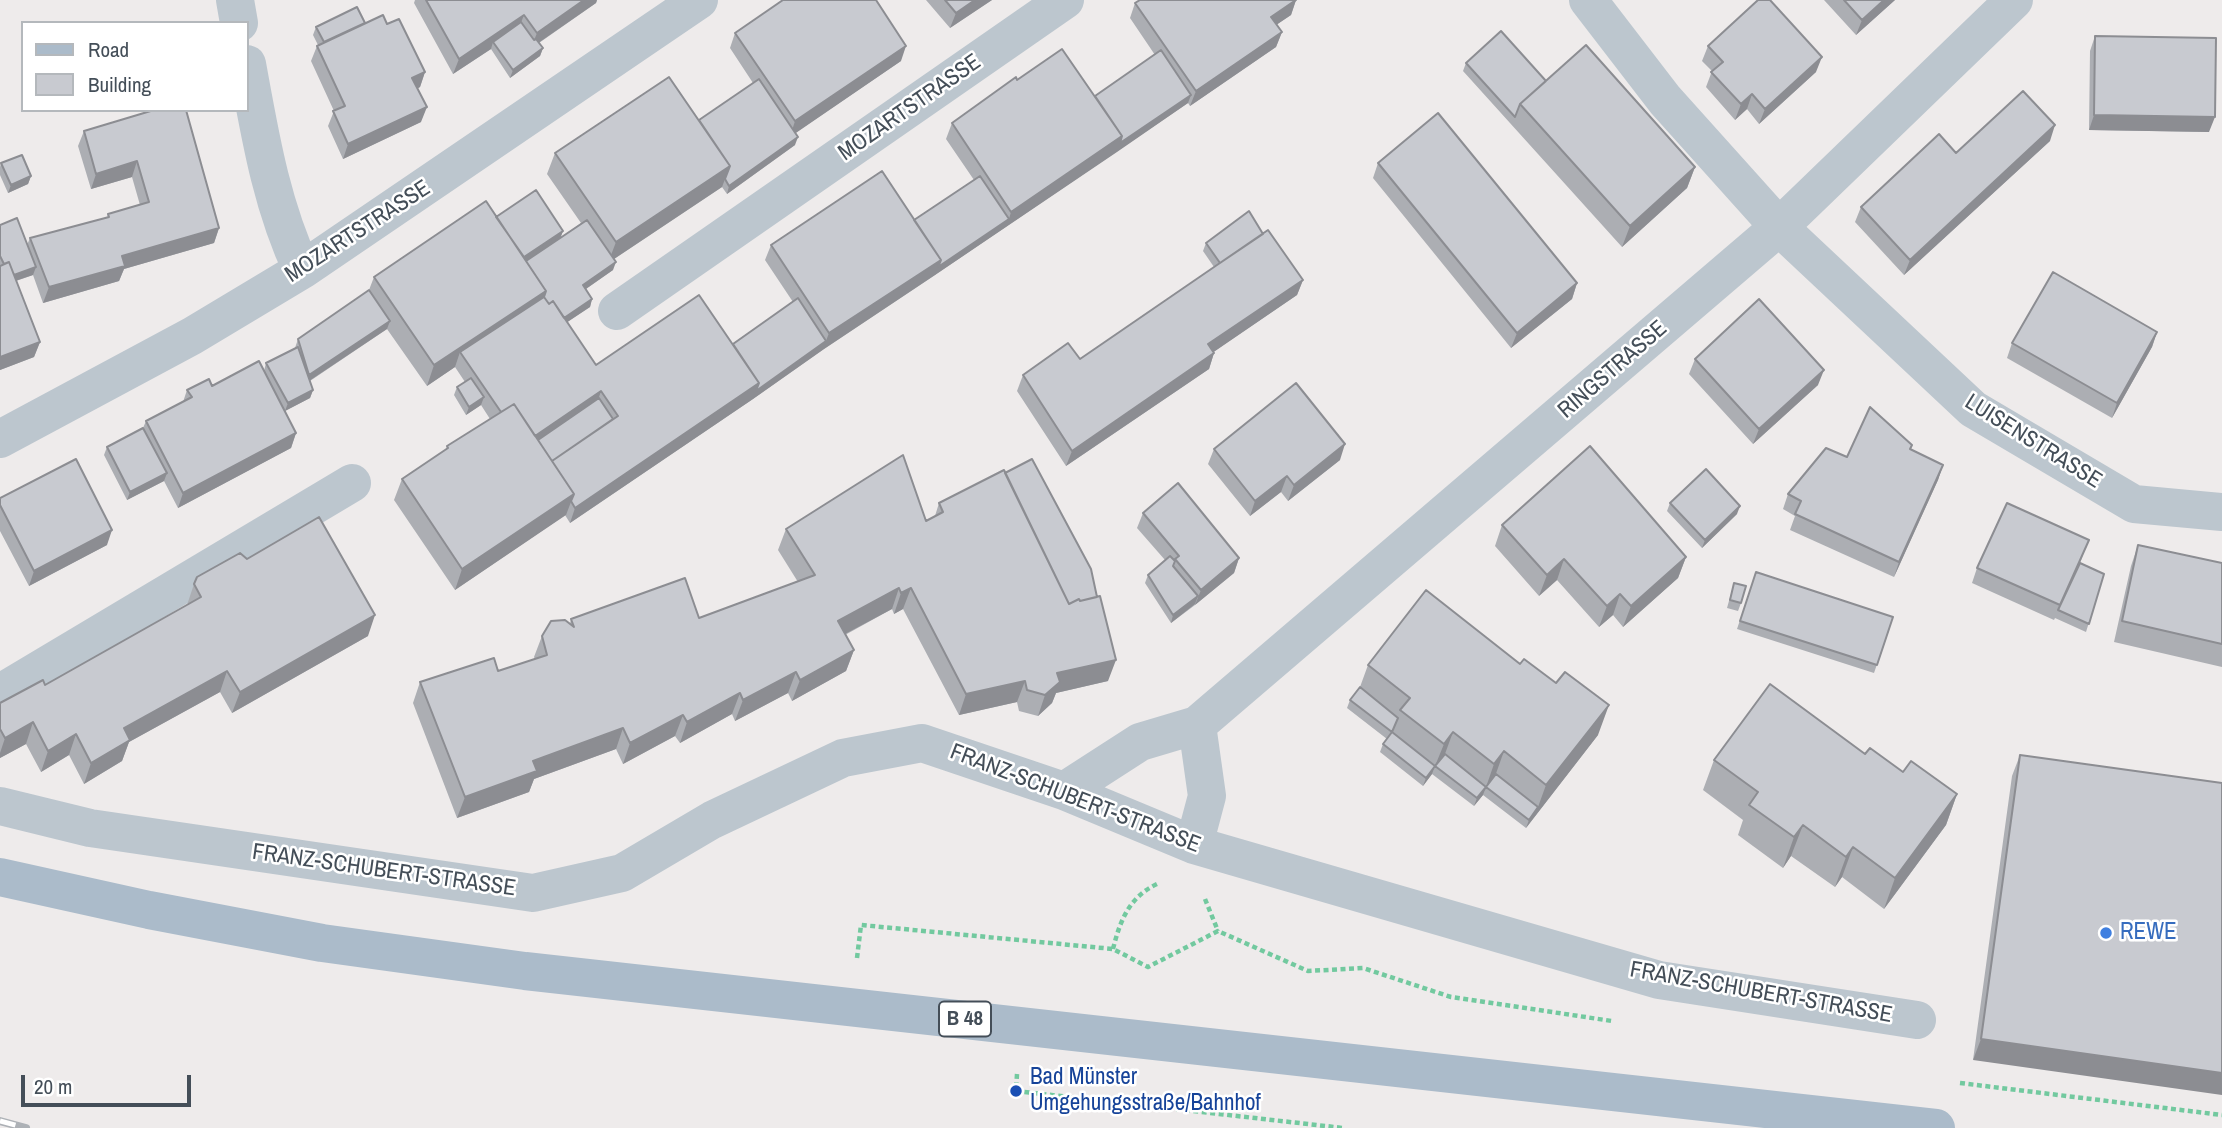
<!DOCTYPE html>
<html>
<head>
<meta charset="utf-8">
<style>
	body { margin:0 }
	#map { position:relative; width:2222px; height:1128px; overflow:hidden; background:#eeebeb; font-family:"Archivo Narrow",sans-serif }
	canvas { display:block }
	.legend { position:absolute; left:21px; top:21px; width:228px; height:91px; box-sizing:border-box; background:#fff; border:2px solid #b4b8bc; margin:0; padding:9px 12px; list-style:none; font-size:21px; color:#444e58 }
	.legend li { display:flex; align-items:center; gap:14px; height:35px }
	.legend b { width:35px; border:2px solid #b4b8bc }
	.scale { position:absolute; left:21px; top:1075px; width:170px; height:32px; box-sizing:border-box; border:4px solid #444e58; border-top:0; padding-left:9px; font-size:21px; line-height:24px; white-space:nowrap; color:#444e58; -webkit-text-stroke:5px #fff; paint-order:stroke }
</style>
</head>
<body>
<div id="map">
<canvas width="2222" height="1128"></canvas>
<ul class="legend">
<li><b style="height:9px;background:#abbbca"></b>Road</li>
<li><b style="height:19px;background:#c8cad0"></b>Building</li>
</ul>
<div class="scale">20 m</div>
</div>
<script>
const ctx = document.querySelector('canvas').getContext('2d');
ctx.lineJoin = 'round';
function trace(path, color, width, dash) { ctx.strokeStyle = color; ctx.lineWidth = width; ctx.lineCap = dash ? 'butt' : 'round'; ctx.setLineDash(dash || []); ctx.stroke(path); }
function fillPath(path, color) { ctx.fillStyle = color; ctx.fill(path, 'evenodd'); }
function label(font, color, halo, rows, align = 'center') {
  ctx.font = font + ' "Archivo Narrow",sans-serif'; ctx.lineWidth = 5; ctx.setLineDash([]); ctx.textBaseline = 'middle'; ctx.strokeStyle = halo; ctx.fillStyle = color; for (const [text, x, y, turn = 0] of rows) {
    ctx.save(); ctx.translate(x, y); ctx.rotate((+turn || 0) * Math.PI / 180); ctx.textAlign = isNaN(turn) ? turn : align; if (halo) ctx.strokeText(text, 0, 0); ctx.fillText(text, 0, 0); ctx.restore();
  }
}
trace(new Path2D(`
	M1205,899l13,32
	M1113,949c7,-28 16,-52 44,-65
	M857,958l4,-33 252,24 35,18 70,-36 90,40 55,-3 88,29 161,24
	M1017,1074l-1,17 327,37
	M1960,1083l262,32`), '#72c99f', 4.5, [5, 3.5]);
trace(new Path2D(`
	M235,0l4,23
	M1588,0l77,100 114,127 194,182 161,95 88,8
	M247,64c13,71 24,140 55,206
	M617,311l448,-311
	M0,439l192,-103 110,-66 397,-270
	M0,693l352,-210
	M1197,725l582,-498 235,-227
	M1064,791l76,-49 57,-17 10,71 -13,49
	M0,806l90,22 443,65 89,-20 90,-53 131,-62 79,-15 142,48 130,54 465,135 258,40`), '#bcc6ce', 38);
trace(new Path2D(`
	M0,877l149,33 173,33 203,28 1411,157`), '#abbbca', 38);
const rail = new Path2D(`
	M0,1121l26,7`);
trace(rail, '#adb1b6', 8);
trace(rail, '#fff', 5, [16]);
fillPath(new Path2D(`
	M415,0h182l-1,3 -57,40 4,5 -3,8 -30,22 -19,-29 -38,25 -39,-71z
	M926,0h66l-42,28z
	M1296,0l-5,15 -14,9 5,8 -6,15 -86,59 -2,-3 -253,172 -111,74 -71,50 -183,124 -5,-8 -110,75 -61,-90 8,-21 44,-29 1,-4 43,-27 -9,-14 -15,10 -12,-20 3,-8 8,-5 -10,-15 -28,19 -40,-57 -77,52 3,9 -3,8 -25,13 -12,-23 23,45 -5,15 -113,60 -14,-27 -37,19 -23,-45 3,-8 36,-19 3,-7 37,-19 4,-12 25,-4 52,-15 2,-8 29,-15 3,-9 71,-49 5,-13 122,-60 67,14 -3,7 21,-15 -34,-49 8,-21 144,-33 54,-37 -23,-35 5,-15 166,28 -106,72v12l-68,49 -5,-7 -108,72 -1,11 -27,19 6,10 -2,8 -23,15 29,43 136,-21 61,-42 -28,-42 6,-15 143,-25 60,-40 -28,-41 6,-16 65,-43 78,16 60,-41 -25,-37 5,-15z
	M1824,0h71l-39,35z
	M365,23l22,1 38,48 -5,15 -3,2 4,33 -78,37 -15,-33 6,-15 -23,-50 6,-15 1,-1 -5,-10 3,-8z
	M2095,36l114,96 -120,-2 1,-79z
	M1708,46l108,26 -57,52 -12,-15 -12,11 -29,-33 6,-16 -10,-10z
	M1466,63l80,18 149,86 -8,21 -65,59 -159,-176z
	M154,110l65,118 -5,15 -90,26 -5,12 -76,22 -10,-28 -17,6 24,61 -6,15 -34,13v-145l27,20 3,-7 77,-20 1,-4 32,-9 -8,-28 -41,12 -13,-43 6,-15z
	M2050,141l-146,134 -49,-53 6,-15 95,-54z
	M1,163l30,13 -3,8 -20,9 -8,-18v-8z
	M1378,163l199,120 -5,16 -61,49 -138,-170z
	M1263,234l40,46 -6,15 -84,57 1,1 -5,16 -143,97 -49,-75 6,-16 57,-16 134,-92 -11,-16 3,-8z
	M2157,332l-5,15 -40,71 -105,-60 5,-15z
	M1695,359l123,26 -65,59 -64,-70z
	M1912,445l-2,5 33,15 -5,15 -44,97 -104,-47 5,-14 -12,-7 5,-15 59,-37z
	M1214,449l126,11 -52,41 -7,-9 -31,24 -42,-52z
	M939,503l169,178 -52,12 -4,10 -14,13 -19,-5 -2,-9 -58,13 -56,-106 -9,5 -2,-5 -47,26 9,15 -8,21 -54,30 -4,-8 -53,28 -3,-7 -52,29 -5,-7 -52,28 -7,-15 -82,30 -5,13 -72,26 -44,-115 7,-21 78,-11 37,-12 -1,-2 8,-21 28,-12 1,-5 128,-1 99,-36 -20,-32 8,-21 140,-8 9,-5z
	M1670,503l67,11 -35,34 -35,-37z
	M0,505l107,40 -78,41 -29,-55z
	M1143,513l96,45 -5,15 -39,32 -24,18 -26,-40 3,-8 17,-15 -28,-32z
	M1502,525l184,32 -8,21 -55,49 -10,-12 -14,12 -42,-47 -18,16 -44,-50z
	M2138,545l84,18v104l-108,-25 17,-76z
	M2083,555l-3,8 24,11 -18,58 -31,-14 -1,2 -82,-37 5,-15z
	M247,559l121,77 -136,77 -12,-21 -91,50 -7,19 -38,23 -15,-29 -28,17 -15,-28 -26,14v-55l45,-18 142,-80 7,-21z
	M1756,572l137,45 -19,56 -137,-44z
	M1734,583l7,20 -3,8 -11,-3z
	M1368,665l230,70 -72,93 -43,-33 -9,11 -42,-32 -9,12 -43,-34 3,-8 4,-5 -40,-31 3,-8 10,-13z
	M1865,754l38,18 54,22 -11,31 -62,84 -42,-32 -7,10 -44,-31 -8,12 -45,-33 5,-15 -40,-30 11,-30z
	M2020,755l202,28 -249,277 39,-284z`), '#acaeb3');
fillPath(new Path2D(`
	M584,0h13l-1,3 -65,45 6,-15z
	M975,0h17l-42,28 6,-15z
	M1296,0l-5,15 -25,17 5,-15z
	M1884,0h11l-39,35 6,-15z
	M524,15l-6,15 -25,12 -2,7 -38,25 6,-15z
	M1282,32l-6,15 -86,59 6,-15z
	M906,46l-5,15 -111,76 5,-16z
	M543,48l-3,8 -30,22 3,-8z
	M1822,57l-6,15 -57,52 6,-15z
	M425,72l-5,15 -13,7 5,-16z
	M1752,94l-5,15 -12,11 6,-16z
	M1191,95l-3,8 -71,49 -182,123 -111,74 -71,50 -183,124 5,-15 184,-125 67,-42 3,-8 112,-73 68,-41 2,-7 111,-76z
	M427,107l-6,15 -78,37 5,-15z
	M2094,115l121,2 -6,15 -120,-2z
	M2055,125l-5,16 -146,134 6,-15z
	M798,137l-3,8 -68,49 2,-8z
	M137,161l-5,16 -41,12 5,-15z
	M730,166l-8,21 -114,76 8,-21z
	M1695,167l-8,21 -65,59 8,-21z
	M31,176l-3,8 -20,9 3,-8z
	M219,228l-5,15 -90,26 -5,12 -76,22 6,-16 73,-31z
	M563,231l-3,8 -48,33 3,-9z
	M616,262l-3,8 -33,23 3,-8z
	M36,267l-3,8 -27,9 3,-8z
	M1303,280l-6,15 -95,65 6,-16z
	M1577,283l-5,16 -61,49 6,-15z
	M546,291l-7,21 -79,40 -5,15 -28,19 7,-21z
	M592,299l-2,8 -33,22 2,-8z
	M390,321l-3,8 -81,54 3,-8z
	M2157,332l-5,15 -40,71 5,-15z
	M40,342l-6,15 -34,13v-13z
	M1214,353l-5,16 -143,97 6,-15z
	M1824,370l-6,15 -65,59 6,-15z
	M313,390l-3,8 -25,13 3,-8z
	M601,391l-5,15 -65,44v-11z
	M484,397l-3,8 -15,10 3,-8z
	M296,433l-5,15 -113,60 5,-15z
	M1345,444l-5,16 -52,41 6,-16z
	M1943,465l-5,15 -44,97 5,-15z
	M167,473l-3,8 -37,19 3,-8z
	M1287,476l-6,16 -31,24 5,-15z
	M574,494l-8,21 -111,75 7,-21z
	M1740,506l-3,8 -35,34 3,-8z
	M112,530l-5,15 -78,41 5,-15z
	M1686,557l-8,21 -55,49 8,-21z
	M1239,558l-5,15 -39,32 6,-15z
	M1564,559l-7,21 -18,16 8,-21z
	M899,588l-7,21 -62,33 8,-21z
	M911,588l-8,21 -9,5 7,-21z
	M1620,594l-7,21 -14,12 8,-21z
	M1198,596l-3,8 -24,19 2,-8z
	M375,615l-7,21 -136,77 8,-21z
	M854,650l-8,21 -54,30 8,-21z
	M1116,660l-8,21 -52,12 -4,10 -14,13 7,-21 12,-22z
	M227,671l-7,21 -91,50 -7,19 -38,23 7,-21 33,-35z
	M796,672l-8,21 -53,28 8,-21z
	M1025,681l-8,21 -58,13 7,-21z
	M740,693l-8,21 -52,29 7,-21z
	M1609,705l-11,30 -72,93 3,-8 9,-13 8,-22z
	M683,715l-8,21 -52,28 7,-21z
	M33,722l-7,22 -26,14v-5l5,-15z
	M623,728l-7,21 -82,30 -5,13 -72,26 8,-21 68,-36z
	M1453,732l-11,30 -7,4 9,-22z
	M76,734l-7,21 -28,17 7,-21z
	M1504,751l-11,31 -7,5 8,-23z
	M1435,766l-3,8 -9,12 3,-8z
	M1486,787l-3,8 -9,11 3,-8z
	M1957,794l-11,31 -62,84 11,-31z
	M1803,825l-12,31 -8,12 11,-31z
	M1853,847l-11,30 -7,10 11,-30z
	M1981,1039l241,34v22l-249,-35z`), '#8c8d92');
const building = new Path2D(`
	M426,0h158l-47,33 -13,-18 -65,44z
	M783,0h93l30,46 -111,75 -60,-88z
	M945,0h30l-19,13z
	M1140,0h156l-25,17 11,15 -86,59 -61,-88z
	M1758,0h12l52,57 -57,52 -13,-15 -11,10 -30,-32 12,-10 -15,-16z
	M1844,0h40l-22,20z
	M357,7l8,16 -41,19 -8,-15z
	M383,15l4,9 12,-5 26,53 -13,6 15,29 -79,37 -15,-33 12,-5 -28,-60z
	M521,22l13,18 2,-1 7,9 -30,22 -20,-28z
	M1501,31l45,50 -26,23 -5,13 -49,-54z
	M2095,36l121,2 -1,79 -121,-2z
	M1586,45l109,122 -65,59 -110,-122z
	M1062,49l60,87 -111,76 -59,-89 64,-46 1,3z
	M1161,50l30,45 -71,48 2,-7 -27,-40z
	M669,77l61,89 -114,76 -61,-89z
	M759,79l39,58 -69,49 -4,-7 5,-13 -31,-46z
	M2023,91l32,34 -145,135 -49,-53 78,-73 17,19z
	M154,110h32l33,118 -97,28 3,10 -76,21 -19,-49 79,-21 -1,-3 41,-12 -12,-41 -41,13 -12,-43z
	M1438,113l139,170 -60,50 -139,-170z
	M22,155l9,21 -20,9 -10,-22z
	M882,171l59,89 -112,73 -58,-88z
	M980,176l29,43 -71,48 3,-7 -27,-40z
	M536,190l27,41 -39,26 -28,-40z
	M486,201l60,90 -112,74 -60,-88z
	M1249,211l14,23 -43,29 -14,-20z
	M17,218l19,49 -22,8 -5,-13 -5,2 -4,-8v-31z
	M587,220l29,42 -33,23 9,14 -28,19 -11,-17 -4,3 -5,-7 2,-6 -20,-30z
	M1268,230l35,50 -95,64 6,9 -142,98 -49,-76 45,-32 12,16z
	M9,262l31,80 -40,15v-91z
	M2053,272l104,60 -40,71 -105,-60z
	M369,290l21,31 -81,54 -11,-36z
	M699,295l60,88 -184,125 -4,-7 3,-7 -22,-33 66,-45 -17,-25 -66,45 -21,-32 -13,8 -41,-60 84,-55 5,7 4,-3 43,64z
	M798,298l28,43 -70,50 3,-8 -26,-39z
	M1759,299l65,71 -65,59 -64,-70z
	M298,347l15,43 -25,13 -22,-40z
	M259,361l37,72 -113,60 -37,-72 46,-24 -5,-7 22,-11 3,7z
	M471,378l13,19 -15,10 -12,-20z
	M1296,383l49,61 -51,41 -7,-9 -32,25 -41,-52z
	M599,398l14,21 -61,42 -14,-21z
	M514,404l60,90 -112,75 -60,-90 46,-31 -1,-2z
	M1870,407l42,38 -2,4 33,16 -44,97 -104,-48 6,-13 -13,-7 38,-46 21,9z
	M143,428l24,45 -37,19 -23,-45z
	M1590,446l96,111 -55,49 -11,-12 -13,12 -43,-47 -17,16 -45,-50z
	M903,455l23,66 17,-9 -4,-9 65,-33 65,134 10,-5 1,2 20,-5 16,64 -59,13 3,9 -15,13 -18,-5 -2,-9 -59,13 -55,-106 -10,5 -2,-5 -61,33 16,29 -54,30 -4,-8 -53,28 -3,-7 -53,29 -4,-7 -53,28 -7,-15 -90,33 4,10 -72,26 -45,-115 74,-24 4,13 49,-16 -5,-19 9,-15 14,-1 9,7 -3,-8 114,-41 14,40 116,-43 -29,-46z
	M76,459l36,71 -78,41 -34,-66v-7z
	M1032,459l59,110 6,28 -17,4 -1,-2 -10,5 -64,-131z
	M1706,469l34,37 -35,34 -35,-37z
	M1178,483l61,75 -38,32 -26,-31 4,-3 -36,-43z
	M2007,503l82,37 -29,65 -83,-37z
	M319,517l56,98 -135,77 -13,-21 -103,57 6,12 -39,23 -15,-29 -28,17 -15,-29 -28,16 -5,-9v-26l43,-23 2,5 156,-88 -7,-13 3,-7 43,-24 7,6z
	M2138,545l84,18v81l-100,-23z
	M1170,556l5,5 -2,5 25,30 -25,19 -25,-40z
	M2080,563l24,11 -15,50 -31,-14z
	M1756,572l137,45 -16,48 -137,-44z
	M1734,583l12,3 -5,17 -11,-3z
	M1426,590l94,74 4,-5 32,24 9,-11 44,33 -63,80 -42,-34 -10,13 -41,-32 -9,12 -44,-34 10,-12 -42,-33z
	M1770,684l95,70 5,-6 33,24 8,-11 46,33 -62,84 -42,-31 -7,10 -43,-32 -9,12 -45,-32 9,-13 -44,-32z
	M1360,687l38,31 -6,14 43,34 10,-12 41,33 -9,11 -42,-32 -9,12 -43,-34 9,-12 -42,-32z
	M2020,755l202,28v290l-241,-34z
	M1496,774l42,33 -9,13 -43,-33z`);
fillPath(building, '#c8cad0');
trace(building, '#8c8d92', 2);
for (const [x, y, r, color] of [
	[2106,933,7,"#3f7fe0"],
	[1016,1091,7,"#1a4fb4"]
]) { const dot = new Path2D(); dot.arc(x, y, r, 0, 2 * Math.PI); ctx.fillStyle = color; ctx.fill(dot); trace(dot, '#fff', 2.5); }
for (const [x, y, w] of [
	[965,1019,52]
]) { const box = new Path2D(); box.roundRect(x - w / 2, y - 17.5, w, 35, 5); ctx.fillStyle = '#fff'; ctx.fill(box); trace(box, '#444e58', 2); }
label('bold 21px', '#444e58', null, [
	["B 48",965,1019]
]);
label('23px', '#444e58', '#fff', [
	["MOZARTSTRASSE",910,108,-35],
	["MOZARTSTRASSE",358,232,-33],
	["RINGSTRASSE",1613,370,-41],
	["LUISENSTRASSE",2033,442,32],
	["FRANZ-SCHUBERT-STRASSE",1075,799,21],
	["FRANZ-SCHUBERT-STRASSE",384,871,8],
	["FRANZ-SCHUBERT-STRASSE",1761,993,10]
]);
label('23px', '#366cbe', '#fff', [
	["REWE",2120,933]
], 'left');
label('23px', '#164399', '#fff', [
	["Bad Münster",1030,1078],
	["Umgehungsstraße/Bahnhof",1030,1104]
], 'left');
</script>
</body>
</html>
